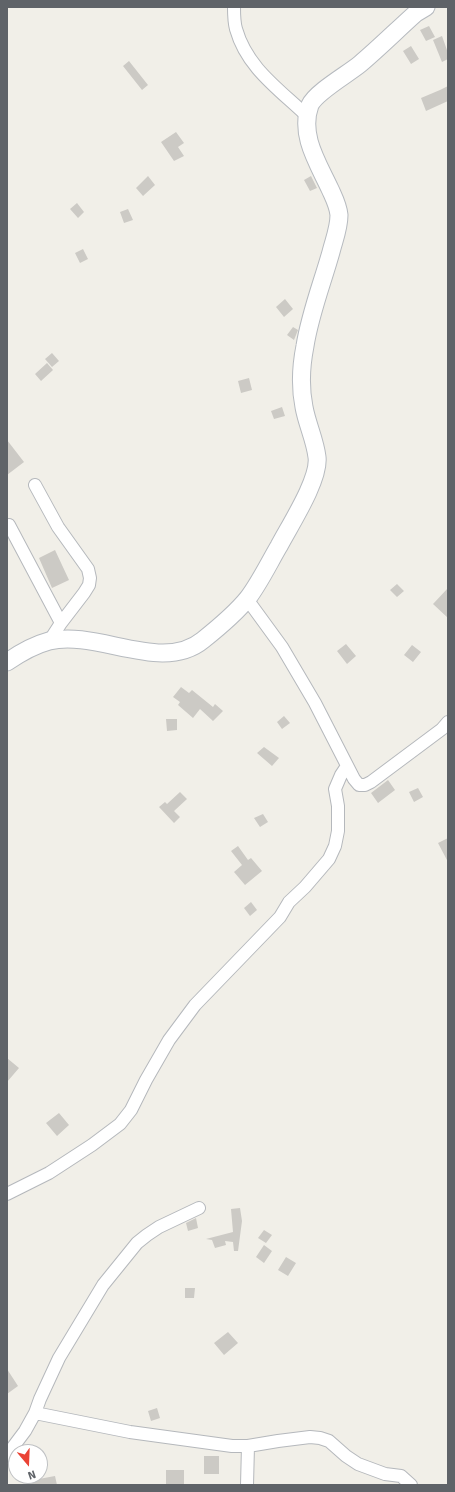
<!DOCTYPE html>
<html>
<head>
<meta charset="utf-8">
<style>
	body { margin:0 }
	#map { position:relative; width:455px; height:1492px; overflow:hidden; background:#f1efe8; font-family:Signika,sans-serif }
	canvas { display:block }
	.frame { position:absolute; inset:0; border:8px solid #5f6368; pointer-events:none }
	.north { position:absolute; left:8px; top:1444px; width:40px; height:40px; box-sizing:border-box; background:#fff; border:1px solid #bfc1c3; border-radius:50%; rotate:161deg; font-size:11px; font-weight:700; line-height:16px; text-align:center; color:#5f6368 }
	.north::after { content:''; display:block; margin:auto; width:14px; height:18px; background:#ea4335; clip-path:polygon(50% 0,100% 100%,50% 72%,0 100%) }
</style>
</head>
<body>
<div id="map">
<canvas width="455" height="1492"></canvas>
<div class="frame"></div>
<div class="north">N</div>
</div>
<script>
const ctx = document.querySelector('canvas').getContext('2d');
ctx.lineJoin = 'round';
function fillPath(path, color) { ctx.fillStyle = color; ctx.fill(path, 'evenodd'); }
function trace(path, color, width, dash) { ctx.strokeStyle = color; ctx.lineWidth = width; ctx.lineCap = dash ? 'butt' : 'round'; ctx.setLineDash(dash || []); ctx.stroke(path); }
fillPath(new Path2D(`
	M429,26l6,11 -9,4 -6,-11z
	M442,36l6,17v6l-6,3 -9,-22z
	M411,46l8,13 -8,5 -8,-13z
	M129,61l19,24 -6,5 -19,-24z
	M448,86v15l-22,10 -5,-13 19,-8z
	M176,132l8,11 -6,4 6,9 -10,5 -13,-19z
	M148,176l7,9 -12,11 -7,-8z
	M311,176l6,12 -7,3 -6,-11z
	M77,203l7,9 -6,6 -8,-9z
	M128,209l5,11 -9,3 -4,-11z
	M83,249l5,10 -8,4 -5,-10z
	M285,299l8,10 -9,8 -8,-10z
	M293,327l5,3 -4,10 -7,-5z
	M52,353l7,8 -7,6 -7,-8z
	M47,363l6,7 -12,11 -6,-7z
	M249,378l3,12 -11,3 -3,-12z
	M282,407l3,9 -11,3 -3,-8z
	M7,440l17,22 -17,13z
	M55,550l14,30 -17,8 -13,-30z
	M397,584l7,7 -7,6 -7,-7z
	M448,588v30l-15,-14z
	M346,644l10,12 -9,8 -10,-13z
	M412,645l9,7 -8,10 -9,-7z
	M181,687l8,6 3,-3 21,17 2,-3 8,7 -10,10 -13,-12 -7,9 -15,-13 2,-3 -7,-5z
	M284,716l6,7 -8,6 -5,-7z
	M166,719h11v11l-10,1z
	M264,747l15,11 -7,8 -15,-13z
	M388,780l7,10 -17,13 -7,-10z
	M418,788l5,9 -9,5 -5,-10z
	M180,792l7,7 -13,12 6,6 -6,6 -15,-16 6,-5 2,2z
	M263,814l5,8 -8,5 -6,-9z
	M448,838v24l-10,-19z
	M238,846l10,14 3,-2 11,13 -17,14 -11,-13 8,-7 -11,-14z
	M251,902l6,8 -7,6 -6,-8z
	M7,1058l12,10 -12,14z
	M59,1113l10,12 -12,11 -11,-13z
	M240,1208l2,13 -4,30h-4l-1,-9 -8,-1 1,4 -11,3 -3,-8 -6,-1 27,-7 -2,-23z
	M196,1218l2,10 -10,3 -2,-8z
	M264,1230l8,5 -6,8 -8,-5z
	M264,1245l8,6 -8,12 -8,-6z
	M286,1257l10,6 -8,13 -10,-6z
	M185,1288h10l-1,10h-9z
	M228,1332l10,11 -14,12 -10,-12z
	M7,1369l11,17 -11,8z
	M157,1408l3,10 -9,3 -3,-10z
	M204,1456h15v18h-15z
	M166,1470h18v15h-18z
	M55,1476l2,9h-29v-4z`), '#cccac5');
const street = new Path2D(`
	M234,7c0,7 0,15 2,22 11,39 43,60 71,87
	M35,485l23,42 30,42 2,9 -1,7 -5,8 -23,30 -11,17
	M9,525l52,98
	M247,599l35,48 33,56 39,76 5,6h6l6,-3 71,-53 6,-7
	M7,1194l42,-21 43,-28 28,-21 11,-14 15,-30 23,-40 26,-35 85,-88 9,-15 16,-15 24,-28 6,-13 3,-15v-25l-3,-17 6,-14 6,-9
	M35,1413l95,19 102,14h16l30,-5 32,-4 10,1 9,3 17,15 12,8 27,10 16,2 10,9
	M7,1455l18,-24 10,-18 5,-14 19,-41 44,-73 34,-42 10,-8 12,-8 40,-19
	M247,1485l1,-39`);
const secondary = new Path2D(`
	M7,662c13,-9 27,-17 42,-21 48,-12 113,33 154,-1 15,-12 33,-27 45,-42 12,-16 21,-35 31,-52 11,-21 41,-67 38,-89 -2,-17 -10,-33 -13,-50 -4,-20 -3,-41 1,-61 5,-32 17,-62 26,-94 3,-12 8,-24 8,-37 -1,-10 -5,-17 -9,-26 -12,-26 -31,-54 -20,-84 6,-13 38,-31 50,-41 19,-16 37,-34 56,-51l10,-6`);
trace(street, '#b5b8bc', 14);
trace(secondary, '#b6babf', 19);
trace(street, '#fff', 12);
trace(secondary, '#fff', 17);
</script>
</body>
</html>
